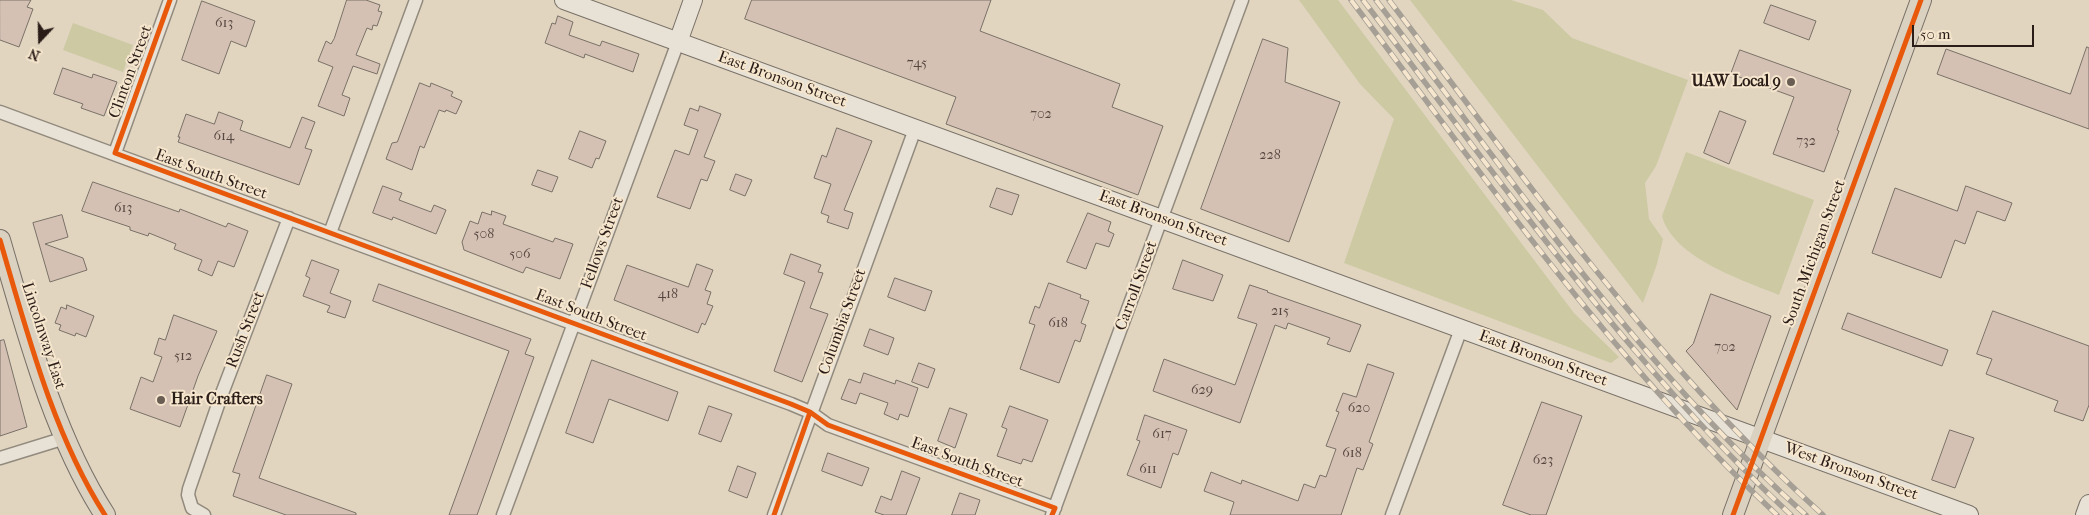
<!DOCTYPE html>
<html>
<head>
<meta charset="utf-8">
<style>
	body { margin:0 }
	#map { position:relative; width:2089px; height:515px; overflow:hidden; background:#e1d5c0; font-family:"IM FELL French Canon",serif }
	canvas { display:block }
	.north { position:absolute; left:15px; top:15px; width:50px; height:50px; -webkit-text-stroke:4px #f5e6cd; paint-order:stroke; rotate:201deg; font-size:14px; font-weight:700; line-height:20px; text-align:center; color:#2a1d18 }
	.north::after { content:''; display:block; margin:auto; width:18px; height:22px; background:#2a1d18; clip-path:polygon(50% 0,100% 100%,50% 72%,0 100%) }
	.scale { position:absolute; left:1912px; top:25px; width:122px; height:22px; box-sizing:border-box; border:2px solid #2a1d18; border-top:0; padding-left:6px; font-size:15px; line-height:18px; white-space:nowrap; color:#2a1d18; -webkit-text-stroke:4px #f5e6cd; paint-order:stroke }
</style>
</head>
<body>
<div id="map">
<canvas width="2089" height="515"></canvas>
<div class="north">N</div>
<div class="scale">50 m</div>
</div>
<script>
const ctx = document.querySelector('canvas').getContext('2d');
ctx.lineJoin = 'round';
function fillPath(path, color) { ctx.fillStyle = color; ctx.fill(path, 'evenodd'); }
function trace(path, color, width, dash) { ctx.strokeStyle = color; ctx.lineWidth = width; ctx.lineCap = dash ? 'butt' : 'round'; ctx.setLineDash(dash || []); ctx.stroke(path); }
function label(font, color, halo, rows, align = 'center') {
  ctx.font = font + ' "IM FELL French Canon",serif'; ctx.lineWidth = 4; ctx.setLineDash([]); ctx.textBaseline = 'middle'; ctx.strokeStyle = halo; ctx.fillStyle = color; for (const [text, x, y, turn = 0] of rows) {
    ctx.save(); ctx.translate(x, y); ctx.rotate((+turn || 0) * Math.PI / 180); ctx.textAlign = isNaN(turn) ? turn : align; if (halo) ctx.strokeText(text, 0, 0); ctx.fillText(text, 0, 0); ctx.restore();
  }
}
fillPath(new Path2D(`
	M1299,0h39l236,313 45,44 -8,6 -267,-100 50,-144 -34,-35z
	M1410,0h101l32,10 29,28 116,42 -32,86 -11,17 4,36 14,20 -6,25 -14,39z
	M73,23l60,22 -10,27 -60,-22z
	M1686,152l128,48 -35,95c-36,-15 -106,-37 -117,-79z`), '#ccc9a3');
const building = new Path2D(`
	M0,0h31l-4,7 6,2 -14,38 -19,-7z
	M347,0h19l14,5 -2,6 4,1 -5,14 -4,-1 -1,5 -5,-2 -11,27 24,9 -3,10 -24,-8 -11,29 8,3 -6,18 -26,-10 15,-39 -15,-6 8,-20 5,3 3,-5z
	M752,0h239l-11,31 140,53 -8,23 51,19 -25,69 -192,-71 10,-27 -211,-78z
	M202,1l53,20 -9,26 -15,-6 -12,33 -37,-14z
	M1771,5l45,16 -7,19 -45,-17z
	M558,16l15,6 -4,13 31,11 2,-5 37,13 -6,18 -48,-18 -1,4 -39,-15 7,-20 3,1z
	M1263,39l25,9 -3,34 55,20 -51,140 -88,-33z
	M2087,47l2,1v81l-152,-55 9,-25 124,45z
	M1740,50l111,40 -14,40 2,1 -15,41 -51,-18 21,-57 -63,-23z
	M63,68l29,10 1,-4 24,8 -13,34 -23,-8 2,-4 -29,-10z
	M420,83l10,4 1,-4 22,9 -2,4 11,5 -6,13 -10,-4 -1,2 -6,-2 -15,38 -4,-2 -8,24 -26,-11 6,-16 5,-1z
	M700,106l21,8 -17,43 11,4 -8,20 -6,-2 -11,30 -33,-12 18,-47 14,5 9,-25 -14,-5 6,-17 8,3z
	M1720,111l26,10 -17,43 -25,-11z
	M219,112l24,9 -3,9 50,18 12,-31 13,5 -10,26 7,2 -13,35 -121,-43 2,-5h-2l8,-23 28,10z
	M837,128l35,13 -28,69 9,3 -5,16 -21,-7 2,-6 -8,-3 10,-29 -17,-6 8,-23 4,2z
	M580,131l26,10 -7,18 -3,-1 -4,10 -23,-9z
	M538,170l20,7 -6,15 -20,-7z
	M736,174l16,6 -7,16 -15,-6z
	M93,182l86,30 1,-3 46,18 2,-4 20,8 -14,36 -16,-6 -6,15 -14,-6 4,-10 -28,-11 2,-5 -27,-11 -1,3 -18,-6v-3l-48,-16z
	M383,186l19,7 -3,7 32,12 3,-7 12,5 -10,24 -43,-17 -1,3 -19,-7z
	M1966,186l46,17 -7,18 -28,-10 -12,33 -10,-4 -14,38 -69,-25 23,-65 62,23z
	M997,188l22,7 -7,20 -22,-8z
	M492,211l14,5 -3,8 50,18 2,-4 18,6 -13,35 -34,-12 -3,6 -59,-23 -2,-8 8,-21 8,3 4,-12 9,3z
	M1088,213l23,9 -3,9 6,3 -5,13 -13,-4 -10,26 -19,-7z
	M62,215l6,22 -23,7 38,14 4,12 -37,12 -17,-59z
	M791,254l30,11 -3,7 5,1 -13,35 18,6 -26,68 -28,-11 31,-89 -21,-8z
	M312,260l27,10 -9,23 21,8 -6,17 -18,-6 3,-6 -27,-10 7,-18 -4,-2z
	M1183,260l40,15 -10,26 -40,-12z
	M697,264l16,6 -8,20 6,2 -4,12 6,2 -8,19 -3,-2 -4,10 -84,-33 13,-35 61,22z
	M895,278l37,13 -7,20 -37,-14z
	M1049,283l32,12 -1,3 9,3 -8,22 5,2 -6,17 -5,-2 -16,43 -39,-14 15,-44 -6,-2 6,-17 4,2z
	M379,284l152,55 -6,15 9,3 -57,158h-28l60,-164 -136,-50z
	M1250,285l18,6 -1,1 94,33 -11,27 -23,-8 3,-6 -42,-15 -2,6 -11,-4 -35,98 -87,-32 11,-32 71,26 22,-61 -19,-6z
	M1711,294l60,22 -34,94 -51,-59 7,-7z
	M67,305l27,11 -8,21 -10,-4 -1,3 -16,-6 2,-5 -6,-2 6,-16 5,2z
	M1993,311l96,35v59l-6,16 -29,-10 4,-10 -72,-27 6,-15 -15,-5z
	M1848,313l100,37 -6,16 -100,-37z
	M174,315l43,16 -19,45 -18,51 -50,-18 11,-32 12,5 9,-25 -8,-3 5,-16 6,2z
	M870,329l24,9 -6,17 -24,-9z
	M4,340l23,87 -27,9v-95z
	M592,360l86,32 -10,29 -59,-22 -16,44 -27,-10z
	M919,363l16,6 -7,19 -16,-6z
	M1368,364l26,9 -25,69 4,2 -10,26 -6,-2 -16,47h-111l4,-13 -30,-11 7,-19 30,12 1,-4 56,21 6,-17 11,4 5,-13 6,2 10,-28 -10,-3 13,-34 -3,-1 7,-18 13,4z
	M864,373l31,11 1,-4 22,8 -10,29 -8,-3 -2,6 -14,-6 4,-11 -28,-10 -4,11 -15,-5 8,-20 11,4z
	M267,375l25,9 -33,94 97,35v2h-70l-53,-19 7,-22 -7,-2z
	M1542,402l40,14 -36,99h-15l-28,-10z
	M709,406l23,8 -11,28 -22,-8z
	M1010,406l38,14 -16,42 -9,-3 -2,5 -24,-8 10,-27 -5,-2z
	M950,408l17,6 -12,34 -17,-7z
	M1145,415l42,15 -9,25 -5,-2 -12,35 -34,-13 13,-34 -3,-1z
	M1950,430l24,8 -19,50 -23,-8z
	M828,453l41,15 -7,18 -40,-15z
	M738,466l18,7 -9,25 -18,-7z
	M902,471l18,7 -14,37h-22l-9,-3 6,-16 10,4z
	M960,493l20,7 -5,15h-23z`);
fillPath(building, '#d5c1b4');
trace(building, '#797167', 1);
const street = new Path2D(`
	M0,112l791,292 19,8 18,13 227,83
	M115,153l55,-153
	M330,233l86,-233
	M0,458l65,-20
	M204,515l-12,-7 -4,-13 1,-6 32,-93 68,-178
	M503,515l175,-473
	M774,515l141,-386
	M1052,515l190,-515
	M1392,515l69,-186`);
const secondary = new Path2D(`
	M564,0l1405,515
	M678,42l15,-42
	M2085,515l4,-11`);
const primary = new Path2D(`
	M0,240c27,92 53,194 105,275
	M1733,515l188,-515`);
trace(street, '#928a7d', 15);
trace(secondary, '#797167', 20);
trace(primary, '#797167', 22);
trace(street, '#e7e1d6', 12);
trace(secondary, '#e7e1d6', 18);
trace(primary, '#dbd1c1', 20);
const rail = new Path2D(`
	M1351,0c134,178 263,363 426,515
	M1363,0c135,178 264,362 428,515
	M1376,0c134,177 263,367 430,515
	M1389,0c137,180 265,363 434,515`);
trace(rail, '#a59f96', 5.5);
trace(rail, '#f5e6cd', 4, [11]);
trace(new Path2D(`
	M170,0l-55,153 676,251 19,8 18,13 227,83 -3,7
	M0,240c27,92 53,194 105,275
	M774,515l36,-103
	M1733,515l188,-515`), '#e8590c', 5);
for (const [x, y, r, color] of [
	[1791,82,5,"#6a5d53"],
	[161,400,5,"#6a5d53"]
]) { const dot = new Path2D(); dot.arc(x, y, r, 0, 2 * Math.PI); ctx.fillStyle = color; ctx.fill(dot); trace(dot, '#f5e6cd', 2); }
label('14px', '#55463f', null, [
	["613",224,24],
	["745",917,64],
	["702",1041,115],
	["614",224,137],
	["732",1806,142],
	["228",1270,156],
	["613",123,209],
	["508",484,235],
	["506",520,255],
	["418",668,295],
	["215",1280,312],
	["618",1058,324],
	["702",1725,348],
	["512",183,357],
	["629",1202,391],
	["620",1359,409],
	["617",1162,435],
	["618",1352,454],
	["623",1543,461],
	["611",1148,470]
]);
label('16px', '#2a1d18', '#f5e6cd', [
	["Clinton Street",131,72,-70],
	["East Bronson Street",782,80,20],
	["East South Street",211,175,20],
	["East Bronson Street",1163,219,20],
	["Fellows Street",603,243,-70],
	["South Michigan Street",1815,253,-70],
	["Carroll Street",1137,286,-70],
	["East South Street",591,316,21],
	["Columbia Street",843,322,-70],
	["Rush Street",246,330,-69],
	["Lincolnway East",43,336,72],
	["East Bronson Street",1543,359,20],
	["East South Street",967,463,20],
	["West Bronson Street",1851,472,20]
]);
label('bold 16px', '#2a1d18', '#f5e6cd', [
	["UAW Local 9",1781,82],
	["Hair Crafters",171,400,"left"]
], 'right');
</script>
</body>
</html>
